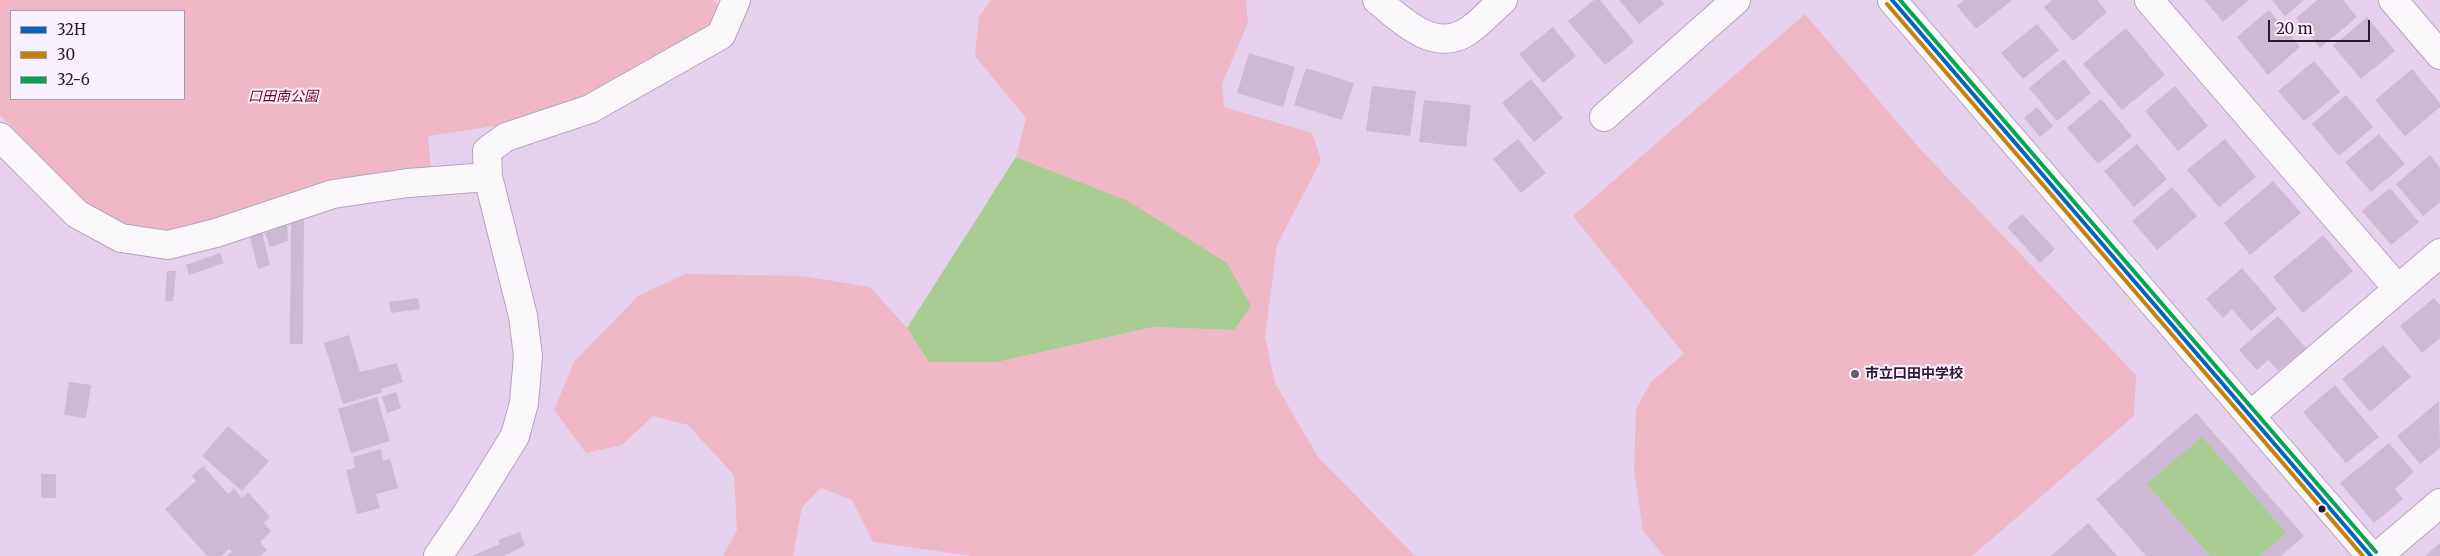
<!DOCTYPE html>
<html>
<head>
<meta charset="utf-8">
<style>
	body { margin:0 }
	#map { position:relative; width:2440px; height:556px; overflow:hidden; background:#e5d1ed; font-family:Merriweather,serif }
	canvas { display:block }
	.legend { position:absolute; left:10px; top:10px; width:175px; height:90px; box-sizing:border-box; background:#faf1fe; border:1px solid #a79aac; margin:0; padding:6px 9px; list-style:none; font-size:15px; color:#2a1831 }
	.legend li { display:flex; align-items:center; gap:10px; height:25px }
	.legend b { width:25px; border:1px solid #a79aac }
	.scale { position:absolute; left:2268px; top:20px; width:102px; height:22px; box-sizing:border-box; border:2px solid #2a1831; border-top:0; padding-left:6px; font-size:15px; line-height:18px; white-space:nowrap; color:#2a1831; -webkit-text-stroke:4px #faf1fe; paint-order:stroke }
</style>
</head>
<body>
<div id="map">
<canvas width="2440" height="556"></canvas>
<ul class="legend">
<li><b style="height:6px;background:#0065bd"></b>32H</li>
<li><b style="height:6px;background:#c4820c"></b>30</li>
<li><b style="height:6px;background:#00a651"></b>32-6</li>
</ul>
<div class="scale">20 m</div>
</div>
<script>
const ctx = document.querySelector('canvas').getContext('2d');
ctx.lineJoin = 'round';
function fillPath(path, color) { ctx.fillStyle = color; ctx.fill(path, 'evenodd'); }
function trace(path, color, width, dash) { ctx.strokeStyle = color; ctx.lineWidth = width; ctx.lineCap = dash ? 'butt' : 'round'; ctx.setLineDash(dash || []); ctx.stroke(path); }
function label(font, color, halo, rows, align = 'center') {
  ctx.font = font + ' Merriweather,"Noto Sans JP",serif'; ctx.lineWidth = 4; ctx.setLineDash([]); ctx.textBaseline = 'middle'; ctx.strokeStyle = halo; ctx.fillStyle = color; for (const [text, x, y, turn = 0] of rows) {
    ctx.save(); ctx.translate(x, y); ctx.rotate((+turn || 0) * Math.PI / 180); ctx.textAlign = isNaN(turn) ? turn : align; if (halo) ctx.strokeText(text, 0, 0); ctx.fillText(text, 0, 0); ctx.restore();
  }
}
fillPath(new Path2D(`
	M0,0h713l5,5 -4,25 -125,67 -75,26 -86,13 3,34 -250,63 -45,-1 -31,-13 -26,-23 -79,-81zM11,11h173v88h-173z
	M991,0h255l2,23 -26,61 2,23 88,26 9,27 -44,85 -12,92 10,46 43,74 97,99h-444l-98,-14 -21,-42 -31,-12 -19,19 -9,49h-70l14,-26 -3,-55 -46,-50 -35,-9 -31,29 -36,8 -32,-43 20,-48 64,-66 47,-22 117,2 68,11 37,41 22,34h68l156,-35 81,3 -106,-129 -112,-44 10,-39 -51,-62 4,-39z
	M1805,14l116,136 215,225 -2,41 -162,140h-308l-21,-25 -9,-62 2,-60 15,-27 33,-28 -111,-138z`), '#f0b7c7');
fillPath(new Path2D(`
	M1016,157l112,44 99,62 24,43 -17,24 -81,-3 -156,35h-68l-22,-34z
	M2202,436l85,97 -27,23h-50l-64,-72z`), '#a8cc92');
fillPath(new Path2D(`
	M1594,0h6l34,42 -29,23 -37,-44z
	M1619,0h42l3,4 -25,20z
	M1964,0h48l-36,29 -19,-23z
	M2052,0h45l10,12 -34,29 -29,-34z
	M2205,0h44l-26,22z
	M2272,0h32l-19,16z
	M2317,0h26l14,17 -37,31 -24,-30z
	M2269,10l31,37 -32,28 -31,-38z
	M2367,17l28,34 -34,28 -28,-33z
	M2037,24l22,26 -36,29 -22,-26z
	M1553,27l23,29 -33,27 -24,-29z
	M2126,28l39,47 -43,35 -39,-46z
	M1249,53l46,14 -12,40 -46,-14z
	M2064,59l27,34 -34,28 -28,-33z
	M2314,61l26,31 -36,29 -26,-30z
	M1306,68l48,15 -12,37 -48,-15z
	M2412,69l28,34v4l-35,29 -30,-36z
	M1531,79l32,39 -29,24 -32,-39z
	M1372,86l44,5 -6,45 -44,-5z
	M2175,86l33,40 -30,25 -33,-40z
	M2346,95l27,32 -34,29 -27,-32z
	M2101,99l31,37 -34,28 -31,-36z
	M1424,100l47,5 -5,42 -47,-5z
	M2037,107l16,19 -13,11 -16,-19z
	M2379,134l26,30 -34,28 -26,-30z
	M1518,139l28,34 -25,20 -28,-34z
	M2225,139l31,38 -37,30 -32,-37z
	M2137,144l30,35 -33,28 -30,-36z
	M2430,155l10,13v34l-17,14 -27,-32z
	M2273,181l28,32 -51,42 -26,-32z
	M2172,187l25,29 -40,34 -25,-29z
	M2390,188l29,34 -28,23 -29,-34z
	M2022,214l33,35 -15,14 -33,-36z
	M291,220h13l-1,124h-13z
	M287,225l1,16 -18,6 -5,-14z
	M262,233l8,32 -12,4 -8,-32z
	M2323,235l30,36 -50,42 -30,-36z
	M220,253l4,10 -35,12 -3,-10z
	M2242,268l35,41 -26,22 -19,-22 -9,9 -17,-19z
	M167,271h9l-3,30h-8z
	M418,298l2,11 -29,4 -2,-11z
	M2434,298l6,7v33l-18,15 -22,-27z
	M2278,316l28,32 -28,23 -10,-11 -11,10 -18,-20z
	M349,335l11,37 37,-9 6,19 -22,7 2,3 -40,12 -19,-61z
	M2383,345l28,32 -41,35 -28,-33z
	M69,382l22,3 -5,33 -22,-3z
	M2335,385l44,52 -33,26 -43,-51z
	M396,392l5,16 -14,5 -5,-16z
	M377,397l13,44 -39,12 -13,-44z
	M2439,401l1,47 -20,16 -23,-28z
	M2196,413l108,123 -23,20h-21l27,-23 -85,-97 -56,48 64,72h-64l-50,-57z
	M228,426l41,35 -27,30 -40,-35z
	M2389,443l25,29 -19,17 8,10 -29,24 -34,-40z
	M381,449l2,12 7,-2 8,29 -22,6 4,14 -23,6 -11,-44 9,-2 -2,-11z
	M203,466l25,28 6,-5 8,9 6,-6 22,25 -6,6 7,8 -11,11 7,8 -7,6h-33l5,-4 -3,-3 -8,7h-14l-42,-47 31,-28 -4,-5z
	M41,474h15v24h-15z
	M2088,523l29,33h-66z
	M520,532l5,13 -21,11h-32l28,-12 -2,-4z
	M2440,543v13h-15z`), '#cdb8d5');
const street = new Path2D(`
	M1377,0c23,19 55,52 88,33 14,-8 26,-23 38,-33
	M1892,0l479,556
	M2149,0l249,289
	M2393,0l47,55
	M1604,117l132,-117
	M0,137l77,77 44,24 47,7 48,-12 117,-39 75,-11 80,-6
	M2250,416l190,-163
	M438,556l28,-41 49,-79 9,-33 4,-47 -5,-40 -35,-139 -1,-26 19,-14 84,-28 131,-74 15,-35
	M2378,556l62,-53`);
trace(street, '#b5a3bc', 30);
trace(street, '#fbf8fc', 28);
trace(new Path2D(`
	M1892,0l479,556`), '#0065bd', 4);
trace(new Path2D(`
	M1887,4l476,552`), '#c4820c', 4);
trace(new Path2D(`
	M1900,0l476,552`), '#00a651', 4);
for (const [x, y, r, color] of [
	[1855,374,5,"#6b5973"],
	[2322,509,4.5,"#2a1831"]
]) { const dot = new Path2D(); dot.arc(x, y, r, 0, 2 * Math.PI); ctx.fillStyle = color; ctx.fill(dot); trace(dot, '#faf1fe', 2); }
label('italic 14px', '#6e0020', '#faf1fe', [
	["口田南公園",283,97]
]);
label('bold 14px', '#2a1831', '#faf1fe', [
	["市立口田中学校",1865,374]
], 'left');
</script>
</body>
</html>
